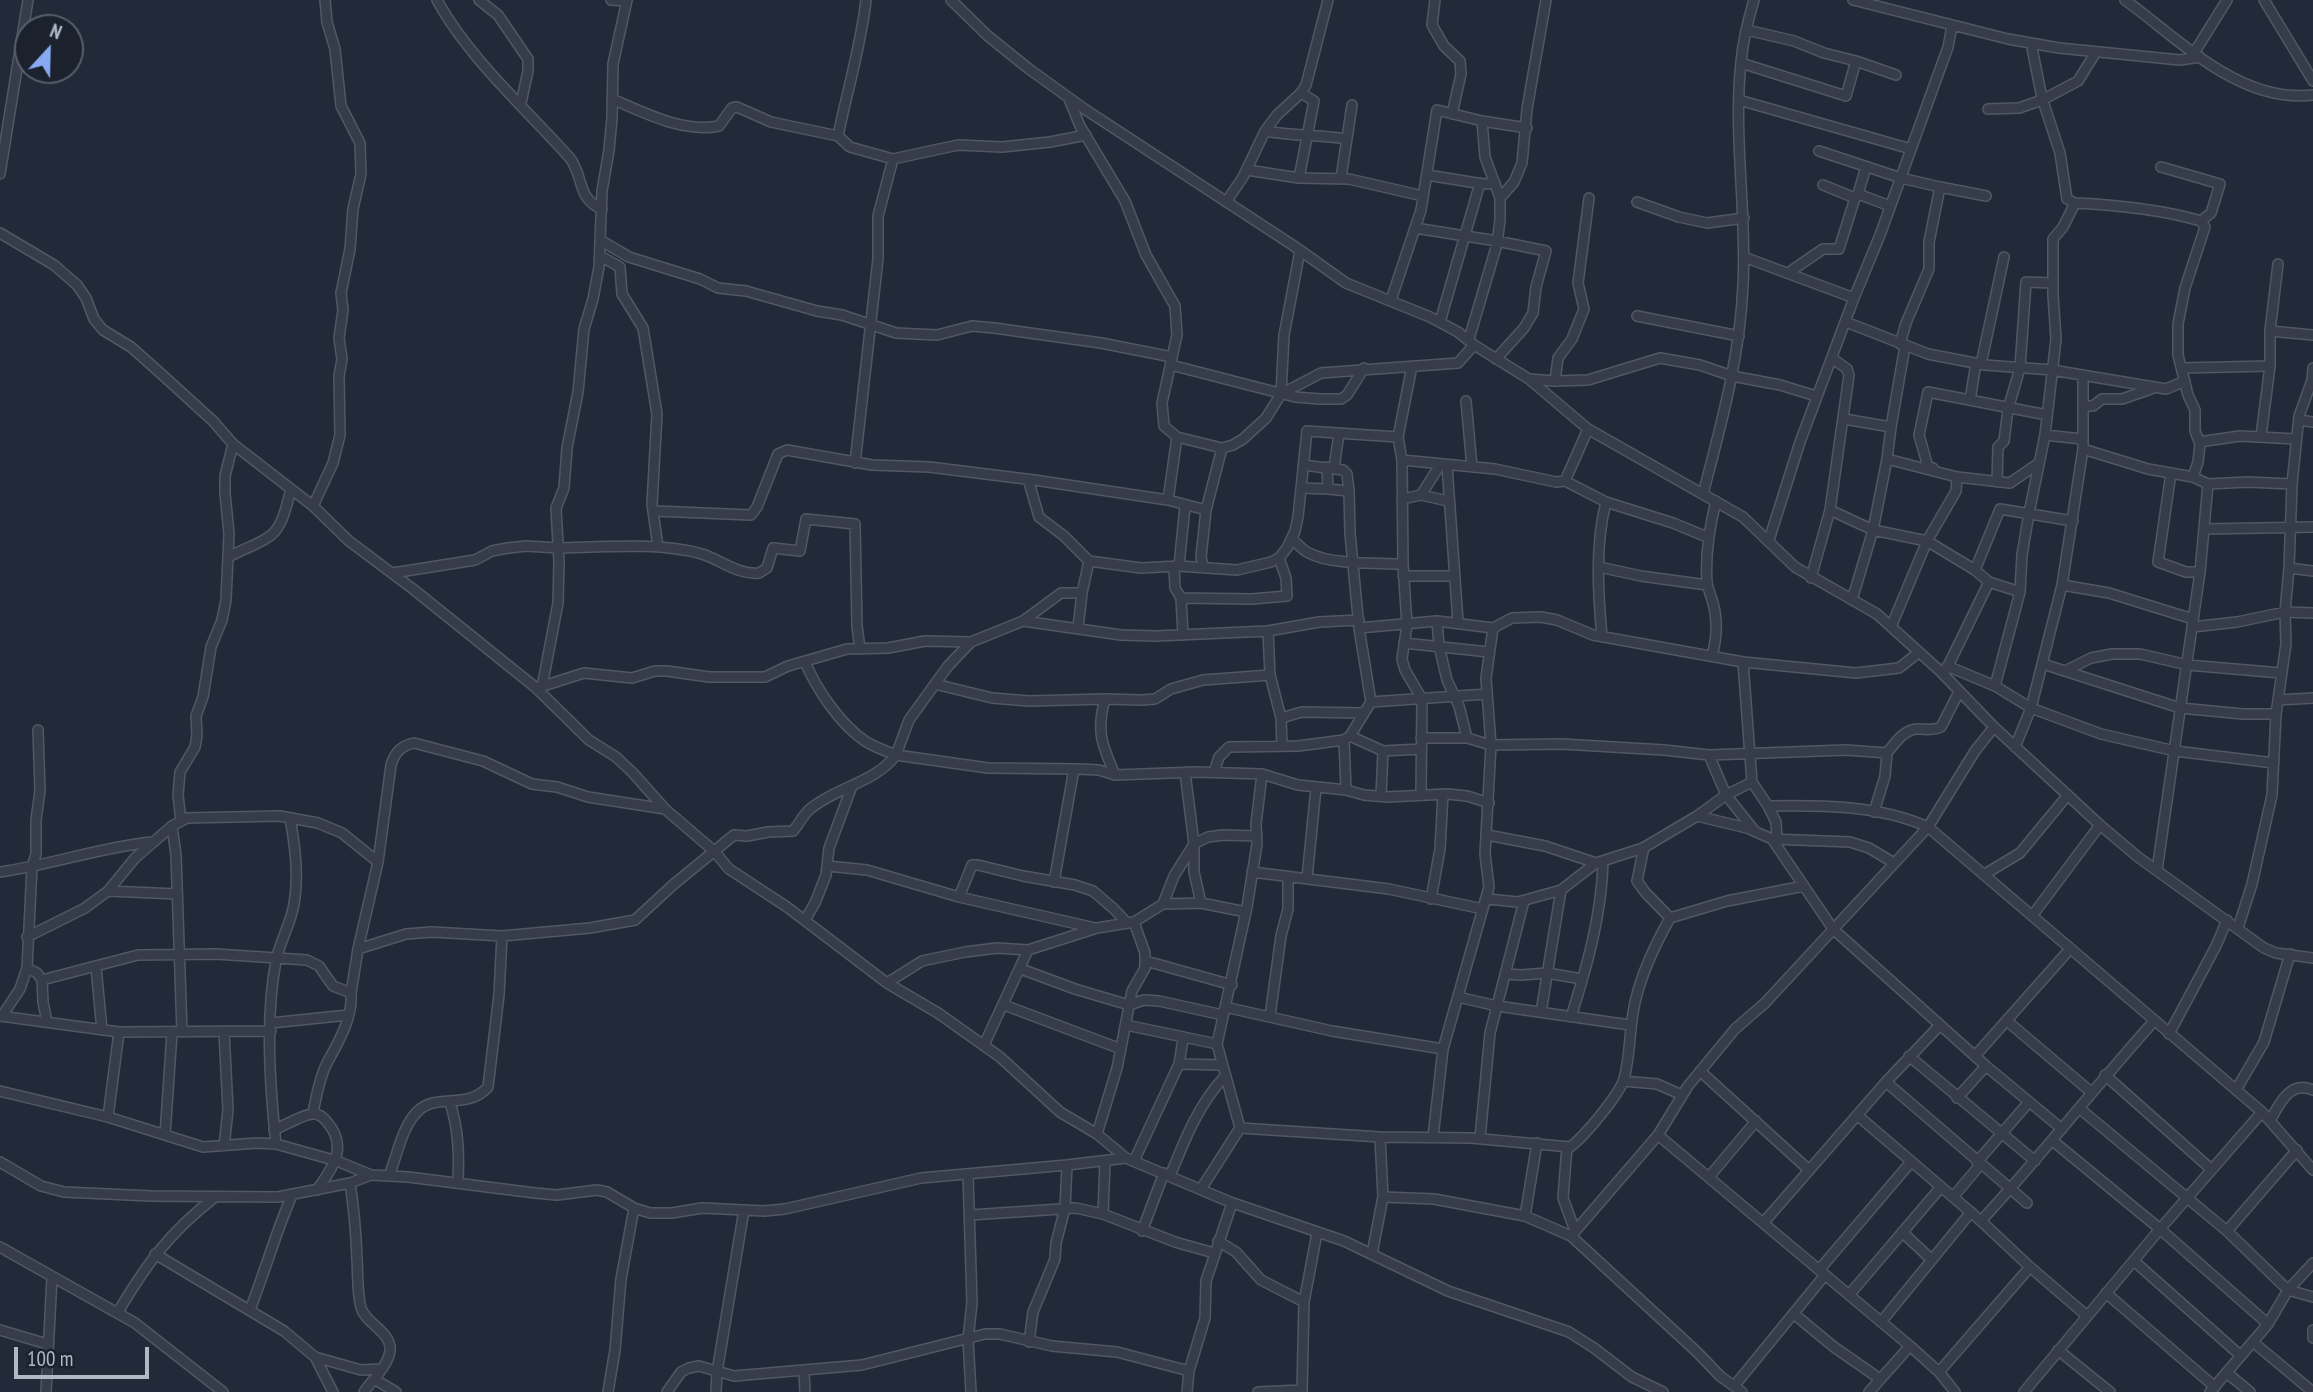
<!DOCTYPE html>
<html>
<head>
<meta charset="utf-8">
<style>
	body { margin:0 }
	#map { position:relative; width:2313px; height:1392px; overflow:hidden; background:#222a39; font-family:"PT Sans Narrow",sans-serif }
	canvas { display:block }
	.north { position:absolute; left:14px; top:14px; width:70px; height:70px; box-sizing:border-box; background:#1b222e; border:2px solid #575e6a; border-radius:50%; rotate:22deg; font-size:19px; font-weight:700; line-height:28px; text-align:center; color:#b1b7c5 }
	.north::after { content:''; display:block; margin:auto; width:24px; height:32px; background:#88a9f3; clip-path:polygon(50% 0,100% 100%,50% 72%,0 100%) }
	.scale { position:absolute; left:14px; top:1347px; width:135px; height:32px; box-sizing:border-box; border:4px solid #b1b7c5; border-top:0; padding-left:9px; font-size:21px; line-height:24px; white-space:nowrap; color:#b1b7c5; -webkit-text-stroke:5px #1b222e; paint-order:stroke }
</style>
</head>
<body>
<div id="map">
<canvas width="2313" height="1392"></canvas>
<div class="north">N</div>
<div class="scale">100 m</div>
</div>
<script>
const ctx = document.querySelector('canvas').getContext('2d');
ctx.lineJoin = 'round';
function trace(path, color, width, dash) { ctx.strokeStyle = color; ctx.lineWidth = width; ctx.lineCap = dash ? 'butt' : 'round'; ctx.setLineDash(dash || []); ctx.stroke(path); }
const street = new Path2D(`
	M437,0c30,56 89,109 132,157 15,17 7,42 33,52
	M479,0l19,15 30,44v12l-7,32
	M611,0l16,1
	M951,0l37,36 41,33 57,41 208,136 52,37 84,34 28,15 16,13 55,34 59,50 155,88 52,50 82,47 63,57 54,56 106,98 38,32 126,91 12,5 37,5
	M1435,0l-3,25 12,21 16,15 1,13 -9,40
	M1853,0l155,39 51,9 121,12 20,-3
	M2125,0c54,39 115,104 188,95
	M2264,0l49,81
	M1747,30l47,11 30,12 32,8 40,14
	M2031,43l11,55 18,55 7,46 8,4
	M2194,53l33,-53
	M1741,63l105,33 10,-35
	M612,99c33,14 71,34 107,27l13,-18 5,-1 34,15 67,14 12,11 43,12 65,-14 44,2 48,-5 36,-7
	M1069,99l11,27 45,75 21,54 29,51 2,29 -15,68 2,23 13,11 -9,63
	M1739,100l172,49
	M1988,109l31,-1 23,-8 36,-19 18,-29
	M1265,131c27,5 55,4 82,8
	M838,136c9,-45 23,-90 28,-136
	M1819,151l82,27 39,9 -11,55v27l-23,54 -6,21
	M2161,167l59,17 -9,29 -10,8 4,6 -20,61 -7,36v31l10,40 7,15v21l5,13 -2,18 -5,15
	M1247,170l52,8 50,1 74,17
	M0,174l28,-174
	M1427,175l56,9 12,-1
	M1299,178l15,-77 -13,-8
	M1341,178l11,-73
	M1823,185l32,13 3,-4 32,12
	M1940,187l46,9
	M1858,194l8,-27
	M1500,198l14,-16 8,-19 5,-54 19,-109
	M1226,202l17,-25 22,-46 12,-16 24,-22 5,-8 22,-85
	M1637,202l42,15 28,6 37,-5
	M1415,228l82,13 49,10 -10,36 -3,26 -9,15 -28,31
	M0,233l54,32 23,20 9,13 8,21 9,11 28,17 27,24 55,50 20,23 80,62 36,35 64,48 122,98 54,53 27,17 17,16 32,36 49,42 15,18 58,38 100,76 51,30 62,44 60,55 37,22 29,24
	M600,240l29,17 71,22 18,9 28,3 71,20 25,4 54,18 41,2 35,-9 22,2 107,15 71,14
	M600,256l20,11 2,27 21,34 14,86 -5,90 6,43
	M1744,257l110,41
	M1788,273l35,-24h16l16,-51
	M1391,300l30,-90 16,-100 45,11 45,7
	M1637,316l102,20
	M1440,322l40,-139
	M1846,322l82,32 57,11 67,5 114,19 19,-8
	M2270,331l43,4
	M1469,339l28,-95 3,-24v-22l-15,-41 -3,-36
	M1981,364l23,-107
	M1171,365l124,32 25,2h21l6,-4 17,-27
	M1412,366l-14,71 4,23 1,104 4,61 -5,34 3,11 17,29 -1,95
	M2182,368l88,-2
	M1529,379l26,2 33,-1 72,-22 40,7 32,11 48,9 36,11
	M1555,381l3,-23 14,-19 12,-30 -6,-26 11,-85
	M1281,394l3,-59 16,-84
	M1970,400l6,-37
	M1466,401l6,66
	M2083,406h10l9,-7h20l29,-10
	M1844,419l47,8 -4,32 70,18 53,6 29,-20
	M2299,420l14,2
	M1891,427l14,-81
	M2045,435l37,4
	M2261,436l9,-70v-35l8,-67
	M1177,437l45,11
	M2199,442l41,-6 56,3
	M2083,449l65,20 45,8 15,7 40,-2 44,2
	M1402,460l93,9 61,13 9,-1 41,21 67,21 34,14
	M855,463l23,-204v-43l15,-57
	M1303,465l40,5 4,4 2,17
	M1447,465l11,157
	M1334,468l5,-34
	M1933,468l-5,-1 -9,-32 9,-43 119,23
	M2171,473l-13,89 28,10h14
	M1028,479l11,38 25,19 25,25 52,7 38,-2 58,4 34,-8 8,-4 8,-10 8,-17 3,-14 9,-86 91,6
	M1565,481l23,-52
	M1997,482l1,-35 6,-6 4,-32 12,-41 6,-86 27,1
	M1301,488l27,1
	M1703,494c18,-69 37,-137 40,-209 4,-74 -10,-149 -2,-223 2,-21 7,-42 13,-62
	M1421,495l19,-30
	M1402,499l19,-4 27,6
	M313,506l20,-43 7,-28 -1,-59 3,-17 -3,-21 4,-28 -2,-17 9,-44 3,-40 8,-35 -1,-31 -19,-37 -6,-57 -8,-27 -2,-22
	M1830,510l43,20 54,11 48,29 14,12 31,10
	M655,511l96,4 6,-8 21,-53 9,-4 85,15 57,2 105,13 134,20 38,10 16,-62 11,-3 10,-6 23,-21 15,-24 40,-21 137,-10 16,-18
	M2205,529l108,-2
	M1292,539c5,4 10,11 17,14 21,12 69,10 94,11
	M1769,540l31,-98 54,-144 26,-63 68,-188 4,-21
	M229,557c13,-8 29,-12 41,-21 13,-9 17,-33 21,-47
	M1174,566l1,22 6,10 2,37
	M1179,566l6,-60
	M1203,566l-2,-9 5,-47
	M1599,567l42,9 66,9
	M2289,568l24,3
	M1975,570l25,-61 73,12
	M393,573l82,-13 17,-9 16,-3 18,-2 33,2c44,-1 100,-6 143,6 19,6 36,21 57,19l8,-5 6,-20 27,3 6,-32 49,5 2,102 3,23
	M1403,576h52
	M1811,578l19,-68 19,-135 -2,-6 -15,-11
	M2062,585l47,8 84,26
	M1181,598l71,1 35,-3 -1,-18 -7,-20
	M1852,600l21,-70 14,-71
	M1023,621l98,14 35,1 112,-5 51,-9 40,-2
	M1437,621l2,25 8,34 12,26 8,32
	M1891,627l36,-86 29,-50 1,-14
	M2192,627l45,-5 48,-10 28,1
	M1078,628l4,-35
	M1359,628l78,-7 56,7 19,-10 29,-1 16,3 36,15 150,27 113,11 43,-5 19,-15
	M1268,631l2,44 11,43 1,27
	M1602,637c-4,-43 -7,-93 4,-135
	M1404,643l85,9
	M1712,656c5,-18 6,-35 1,-53 -2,-7 -5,-14 -6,-21 -2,-28 2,-53 9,-81
	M805,662c12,28 35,62 60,79 9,6 21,10 31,14l13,-35 39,-54 23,-24
	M1743,662l9,120 16,24 8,16 1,18
	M2043,664l137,44 63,6h33
	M1947,666l48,20 36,22 70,26 74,17 99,12
	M2067,670l24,-12 21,-4h28l48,11 93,8
	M1945,672l44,-90
	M935,684l57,14 37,3 76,-2 37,1 13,-1 16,-10 32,-9 67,-5
	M1995,686l25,-94 2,-37 7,-42 16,-78 11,-96 -3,-44v-56l10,-12 12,-24c43,2 85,6 126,18
	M540,687l44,-14 48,5 23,-7h12l42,6h56l23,-11 59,-17 41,-1 37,-7 46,1 52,-21 38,-28h21l7,-32
	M542,687l16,-84 1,-41 -3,-54 8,-20 3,-40 11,-56 6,-63 9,-30 6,-32 3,-76 7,-41 3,-32 1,-54 14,-64
	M1105,699c-9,32 -3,46 10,76
	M2278,700l35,-2
	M1371,702l116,-8
	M1281,718l21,-6 61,1
	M1350,736l33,15 38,-2
	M1421,738h46l24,7 71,-1 102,6 45,5 137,-5 41,3
	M1344,740l2,50
	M2015,747l16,-39 31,-123 21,-136v-74
	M1709,755l17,40 28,35
	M1185,772l9,72v28l7,31
	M1214,772l5,-15 10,-10 69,-1 46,-6 6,-4 21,-34 -12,-74 -9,-95 -1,-42 -21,-2 -1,-22
	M1381,796l2,-45
	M1768,806c53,-1 111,-1 160,21l334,285 51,58
	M1874,812l11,-36 2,-23c8,-10 17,-24 31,-24 9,0 15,2 23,-2l18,-35
	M1697,816l50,12 25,11 78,3 19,6 25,15
	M181,821l-3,-26 2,-23 15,-25 2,-12 -1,-19 7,-19 8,-50 11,-27 4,-20 3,-66 -4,-41v-17l8,-32
	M172,826l4,29 6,177
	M1487,835l58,11 51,17
	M1772,839l61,90 153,137 76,63
	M1644,847l-7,34 8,11 25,26
	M828,866l39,4 92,27 136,31
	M2157,870l43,-298 8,-88
	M0,872c51,-7 101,-25 152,-30
	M1252,872l137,17 94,20
	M1985,874l35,-21 47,-57
	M1307,878l9,-90
	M1054,882l20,-113
	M108,891l69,3
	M959,897l13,-32h6l45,11 52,9 18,6 21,18 13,14
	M1431,899l9,-50 3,-55
	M1488,899l30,3 43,-12 35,-27 47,-15 54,-32 29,-21 26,-13
	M1163,904l38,-1 45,9
	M2032,916l68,-91
	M805,920l10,-17 11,-28 3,-27 23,-62
	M2238,928l14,-44 20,-89 4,-81 10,-70 -1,-32 4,-44 3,-84 7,-68 13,-36 1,-12
	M27,937l58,-29 23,-17 27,-33 37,-32 15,-8 93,-2 38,7 24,10 36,29
	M358,949l48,-15 26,-2 70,4 88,-8 45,-8 39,-36 60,-49 13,1 21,-4 25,-1c6,-7 10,-16 17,-22 26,-22 65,-26 86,-54l92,13 90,1 21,1 16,5 82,-3 65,2 36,11 48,5 18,5 23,2 60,-3 20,2 22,7
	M1146,961l86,24
	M96,967l6,63
	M27,968l10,5 5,7 1,22 4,20
	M1021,969l54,20 54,16 15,-5 15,1 64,14
	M1506,974l15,1 26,-2 35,6
	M42,980l96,-25 78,-1 91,6 12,6 14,20 18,7c2,26 -14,51 -25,72 -7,15 -10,32 -13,48
	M887,983l35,-22 43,-9 32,-4 31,2 69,-22 37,-6 29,-18 11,-28 20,-32 14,-7 15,-2 34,1
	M351,993l7,-44 20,-87 13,-97c4,-13 10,-19 23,-22l69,18 49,23 25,3 31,10 77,12
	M1458,997l39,9 133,19
	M1004,1005l117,44
	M1225,1007l107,24 111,18
	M1541,1012l20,-122
	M0,1016l119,16 152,-1
	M2,1016l18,-27 7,-21 5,-101 4,-13v-34l4,-29 -2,-61
	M1270,1016l11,-80 7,-27v-32
	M1571,1017c16,-51 31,-103 32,-156
	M2007,1021l84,71
	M271,1023l77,-8
	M1126,1025l91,19
	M224,1031l4,79 -4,36
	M2169,1034l47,-88 11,-26
	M984,1045l44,-95
	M1909,1056l126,105
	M1975,1056l95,-107
	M1179,1064l43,1
	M1700,1071l109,99
	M2105,1075l106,94
	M1623,1081l34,3 25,11
	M1886,1082l141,121
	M2236,1090l28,-48 26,-88
	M0,1091l108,26 95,30 54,-4 19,1 61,17 34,14 37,2 127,16 22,2 40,-5 10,2 27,16 16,5h22l30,-5 62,3 21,-2 136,-31 146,-13 59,-7 104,44 114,39 104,50 121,41 25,16 38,29 31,15
	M1957,1098l29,-32
	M450,1103c9,28 9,51 8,80
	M2079,1108l148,123 61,59 25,7
	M1857,1115l124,106 49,46 57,49
	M108,1117l11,-85
	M2270,1121c9,-17 20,-41 43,-31
	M1240,1128l140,9 91,1 99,9c14,-10 49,-52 54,-68 7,-26 5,-55 12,-81 7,-28 20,-55 34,-80l57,-17 77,-15
	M1240,1128l-23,-84 30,-137 10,-63 -1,-20 6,-50
	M274,1130c9,-4 32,-17 40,-16 6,0 10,4 13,8 22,25 5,46 -10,68
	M1097,1134l20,-66 15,-77 13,-23v-15l-11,-31
	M165,1135l7,-102
	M1658,1135l252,211 29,26 16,20
	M1433,1137l10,-88 46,-162 -4,-33 6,-109 -5,-67 7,-50
	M1480,1138l10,-105 34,-132
	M2053,1141l107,88 108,95
	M276,1144c-6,-57 -11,-127 0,-183 4,-20 15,-38 18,-57 5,-28 1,-58 -4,-86
	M1567,1147l-4,51 12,33
	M1134,1161l45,-97 4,-25
	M0,1162l41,24 23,6 87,4 127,1 72,-14 21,-8
	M1977,1162l52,-60
	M968,1174l4,129 -4,36 3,53
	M389,1176c8,-20 13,-50 29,-65 18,-18 50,-1 70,-24l11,-92 3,-59
	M1170,1176c15,-37 28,-71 55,-100
	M1709,1177l47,-56
	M350,1183c4,25 6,51 7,76 1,16 0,34 4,49 5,16 31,24 29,43 -2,15 -18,29 -26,41
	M1201,1189l39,-61
	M1383,1197l51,2 91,17 46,20 126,116 23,24 22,16
	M1953,1197l27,-32
	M1103,1214l2,-53
	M970,1215l106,-7 27,6 72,28 39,11
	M1525,1216l12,-73
	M1981,1221c60,-65 114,-134 173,-200
	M1764,1222l122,-140 54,-57
	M1142,1231l22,-58
	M2227,1231l70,-81
	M1902,1232l30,28
	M1571,1236l87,-101 30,-49 47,-57 30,-26 163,-176 47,-76 19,-24
	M1218,1241l18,11 25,28 43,22
	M0,1247l135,76 88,69
	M155,1254l129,77 31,26 18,35
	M1372,1254l11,-57 -3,-60
	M2134,1261l107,95
	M1819,1270l92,-108
	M2106,1293l109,94
	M1849,1295l92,-108
	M250,1310c15,-39 26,-78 42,-115
	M118,1312c29,-49 52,-80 97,-115
	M1794,1314l40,33 46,32
	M1881,1322l90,-110
	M0,1330l47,14
	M2313,1330v8
	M1029,1342l4,-30 22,-53 1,-16 9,-35 2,-43
	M2253,1342l60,50
	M2058,1350l52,42
	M315,1357l46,13 20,-1
	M804,1371l1,21
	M1939,1372l91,-105
	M2227,1373l23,19
	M374,1379l22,13
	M1735,1385l90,-110
	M46,1392l6,-115
	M608,1392l7,-42 6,-71 13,-71
	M667,1392l14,-20 8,-4 10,-2 35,10 128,-11 123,-31h15l52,12 65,6 72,19
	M716,1392l1,-20 27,-162
	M1187,1392l2,-21 16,-53 1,-37 26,-78
	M1258,1392l44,-2
	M1302,1392l2,-90 13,-69
	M1869,1392l41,-46
	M2024,1392l136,-163 102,-117
	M2210,1392l58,-68 20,-34 25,-27`);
trace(street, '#515764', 12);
trace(street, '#363c49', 9);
</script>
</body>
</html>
